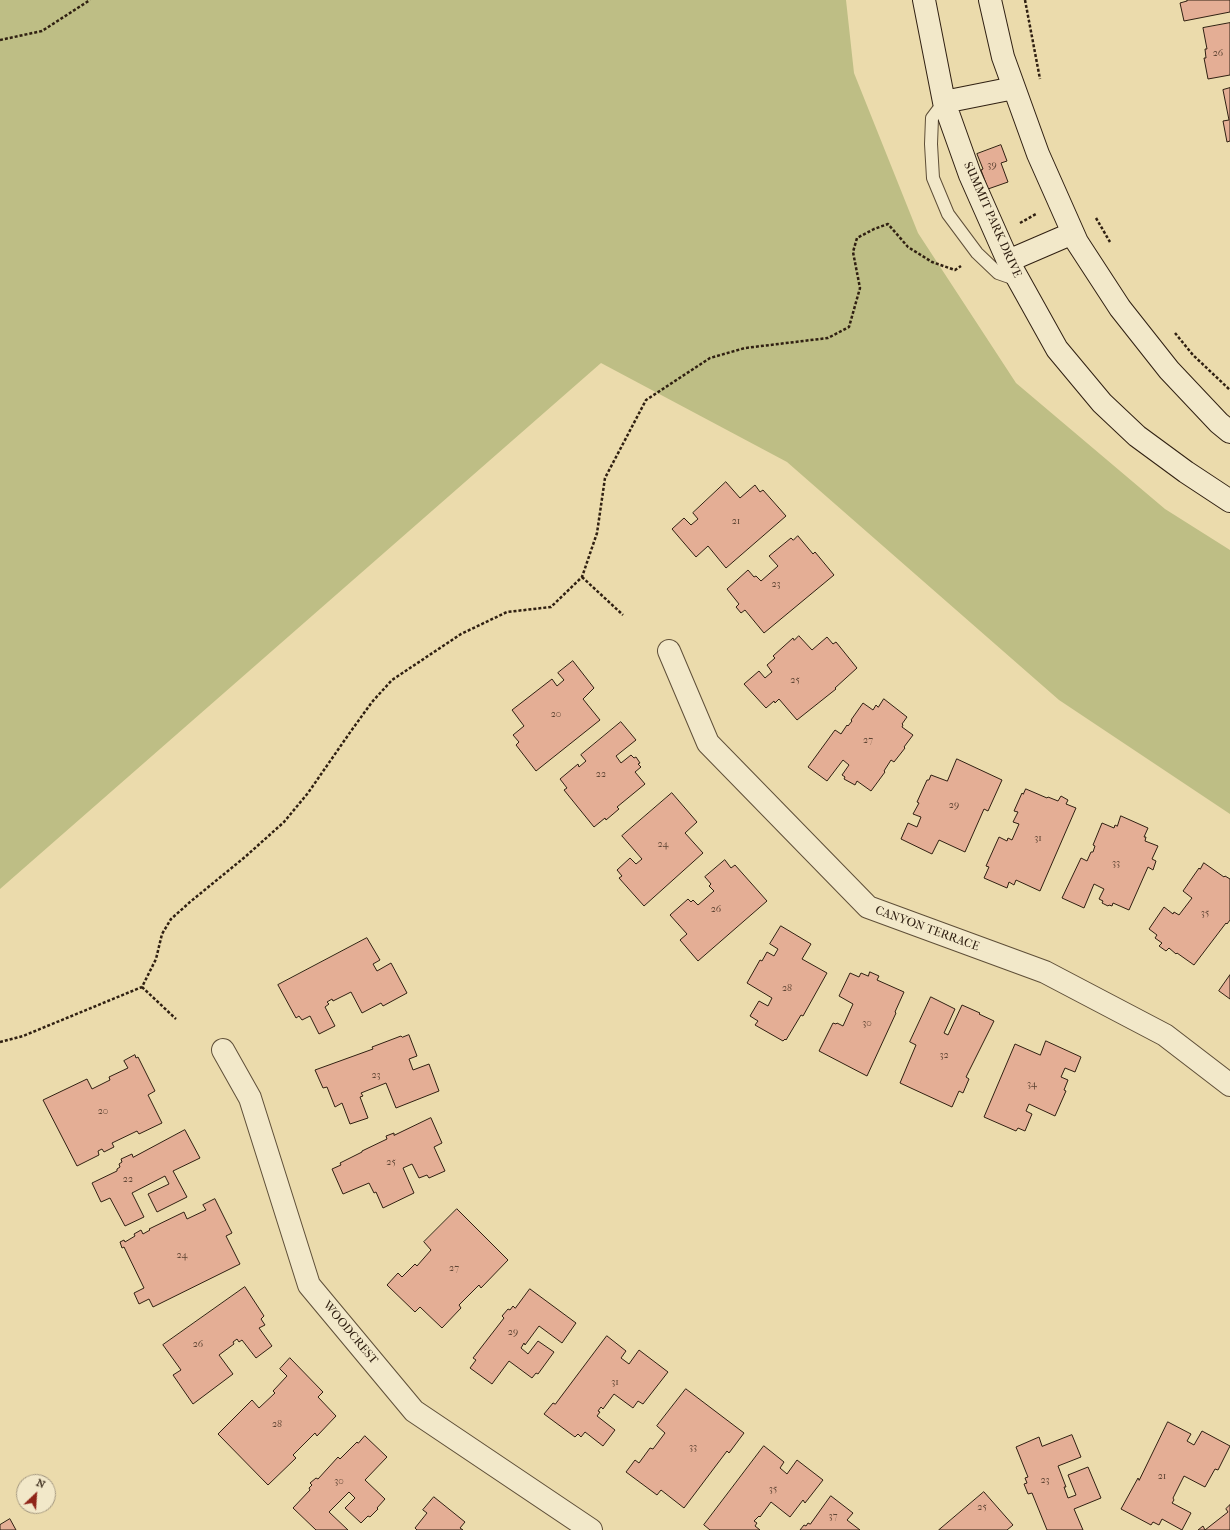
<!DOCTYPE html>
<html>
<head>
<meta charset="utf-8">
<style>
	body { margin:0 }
	#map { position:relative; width:1230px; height:1530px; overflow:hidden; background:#ebdbac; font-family:"IM FELL French Canon",serif }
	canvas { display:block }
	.north { position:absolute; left:16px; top:1474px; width:40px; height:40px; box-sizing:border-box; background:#f2e8c9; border:1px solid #a49880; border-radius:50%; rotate:25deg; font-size:11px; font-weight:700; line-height:16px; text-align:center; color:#302012 }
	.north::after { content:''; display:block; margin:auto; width:14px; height:18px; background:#8f2418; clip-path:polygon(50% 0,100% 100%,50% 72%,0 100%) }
</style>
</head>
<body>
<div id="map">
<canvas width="1230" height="1530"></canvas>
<div class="north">N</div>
</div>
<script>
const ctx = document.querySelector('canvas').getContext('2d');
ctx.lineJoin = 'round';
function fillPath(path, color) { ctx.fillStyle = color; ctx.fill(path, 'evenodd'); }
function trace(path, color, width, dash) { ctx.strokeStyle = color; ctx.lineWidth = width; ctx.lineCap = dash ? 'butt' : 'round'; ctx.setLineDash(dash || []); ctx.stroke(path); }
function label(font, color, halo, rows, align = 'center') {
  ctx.font = font + ' "IM FELL French Canon",serif'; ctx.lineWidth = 3; ctx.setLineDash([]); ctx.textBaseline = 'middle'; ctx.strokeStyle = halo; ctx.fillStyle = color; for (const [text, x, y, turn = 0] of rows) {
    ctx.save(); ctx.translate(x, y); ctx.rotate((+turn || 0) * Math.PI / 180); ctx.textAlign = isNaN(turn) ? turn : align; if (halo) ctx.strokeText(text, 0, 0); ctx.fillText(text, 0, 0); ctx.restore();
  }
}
fillPath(new Path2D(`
	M0,0h846l8,73 64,160 98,150 149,126 65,41v264l-171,-114 -272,-238 -186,-99 -601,526z`), '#bebe85');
const building = new Path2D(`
	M1187,0h43v12l-46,9 -4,-18 7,-2z
	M1230,23v52l-22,4 -4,-21h2l-1,-9h2l-4,-21z
	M1230,88v53l-3,1 -4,-21 6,-1 -6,-30z
	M1001,145l6,16 -6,2 7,19 -20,7 -7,-19 2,-1 -6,-15z
	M726,482l14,16 15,-13 5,7 3,-2 23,26 -60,52 -18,-22 -12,11 -24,-28 12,-11 7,7 7,-6 -5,-6z
	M798,536l15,18 2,-2 19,23 -70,58 -19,-23 -4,3 -5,-6 3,-3 -12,-15 21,-19 6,7 2,-1 5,5 17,-15 -9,-10 22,-18 2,2z
	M799,636l13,14 15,-13 6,7 3,-2 21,26 -22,20 1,1 -39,31 -18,-21 -4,4 -1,-2 -8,7 -22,-24 15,-13 6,7 7,-6 -5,-7 8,-7 -2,-2 20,-18 1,2z
	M573,661l21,27 -11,11 17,21 -64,51 -20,-26 3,-3 -6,-7 11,-9 -12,-16 40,-31 5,7 7,-6 -6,-7z
	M884,699l23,18 -5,7 1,1 -1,2 11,8 -9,12 1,1 -11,14 -3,-2 -7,11 1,1 -14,19 -14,-10 -2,4 -11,-6 1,-2 -3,-2 7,-10 -6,-5 -16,21 -19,-14 27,-37 6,4 6,-9 1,1 4,-5 -1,-1 12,-17 10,7 3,-5 2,2z
	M621,722l15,18 -20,16 5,7 10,-8 3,3 2,-1 4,6 -2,1 3,3 -6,5 10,12 -28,23 2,2 -13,11 -1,-2 -11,9 -30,-37 3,-2 -7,-9 18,-15 1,3 7,-6 -5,-6z
	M957,759l45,21 -14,31 -4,-2 -19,43 -26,-12 -7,14 -31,-15 7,-16 9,4 4,-10 -8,-3 6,-11 -2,-1 10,-22h2l2,-5 16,6z
	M1026,789l21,9 1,-1 10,4 3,-5 7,4 -2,4 10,4 -36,83 -24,-11 -2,5 -5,-3 -2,6 -23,-10 5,-11 -3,-1 13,-29 8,4 1,-3 4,2 7,-16 -6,-2 5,-10 -4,-1 8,-18 1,1z
	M672,793l25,29 -12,11 18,20 -59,53 -25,-28 3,-2 -5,-6 13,-12 6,6 6,-5 -20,-23z
	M1121,816l27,12 -4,9h2l-1,4 13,5 -6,13 4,2 -3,9 -5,-3 -19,43 -16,-7 -1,3 -3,-1 -1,1 -6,-3 1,-2 -4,-2 5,-10 -10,-5 -10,24 -22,-10 19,-40 6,3 4,-9h2l2,-6 -2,-1 9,-22 12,5 1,-3 2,1z
	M725,860l6,8 4,-3 32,36 -69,60 -18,-21 7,-6 -17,-19 18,-16 3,3 2,-2 5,5 16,-14 -5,-5 2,-2 -6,-7z
	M1204,863l20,14 1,-1 5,3v41l-3,4 -1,-1 -32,42 -17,-12 -1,1 -7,-6 -3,3 -7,-5 3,-3 -7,-5 2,-3 -8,-6 15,-22 9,7 1,-2 5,3 13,-17 -9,-7 16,-23 1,1z
	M781,926l30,18 -9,15 25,14 -24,43 -2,-1 -15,25 -1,-1 -2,2 -28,-16 3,-4 -8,-5 9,-15 9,5 4,-8 -25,-15 13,-23 2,1 5,-9 7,4 4,-7 -8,-5z
	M367,938l13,22 -7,4 4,7 14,-8 16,30 -24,13 -2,-3 -19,10 -11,-21 -18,9 -1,-2 -5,3 2,2 -4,3 10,19 -16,8 -9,-18 -8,4 -3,-4 -3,2 -18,-33z
	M870,972l9,4 -2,4 27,12 -9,20 1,1 -29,63 -48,-25 14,-28 3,1 1,-1 6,3 10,-22 -14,-8 11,-23 9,4 2,-4 7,3z
	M1230,975v24l-11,-8z
	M931,997l24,12 -11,24 4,2 14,-30 18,8 -1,1 15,7 -28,56 3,2 -6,14 -4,-2 -7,16 -52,-24 16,-38 -6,-3z
	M409,1035l8,21 -8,3 4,11 16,-6 10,27 -43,17 -10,-25 -25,10 2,3 -3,1 8,21 -18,6 -8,-21 -7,4 -8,-20 -4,1 -8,-18 58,-21 -1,-2 29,-11 1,1z
	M1046,1041l35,16 -6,15 -10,-4 -4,9 7,3 -4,10 2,1 -11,25 -26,-12 -3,7 6,3 -7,17 -7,-3 -2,3 -32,-14 31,-73 25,11z
	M135,1055l1,3 2,-1 17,34 -7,4 14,28 -23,11 -2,-3 -25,12 2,4 -10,5 -2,-3 -4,2 1,4 -22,11 -34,-66 44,-21 5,10 18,-9 -1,-3 19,-9 -4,-7z
	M431,1118l11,25 -8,4 11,24 -16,7 -2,-3 -8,3 -7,-14 -9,4 11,25 -31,15 -7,-16 -2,1 -5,-10 -26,11 -11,-25 9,-4 -1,-2 22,-11v-1l25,-12 -1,-3 8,-3v2z
	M185,1130l15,28 -27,13 14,26 -30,15 -9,-18 21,-10 -4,-8 -33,17 12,24 -19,9 -15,-28 -9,4 -9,-19 25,-12v-2l3,-2 -1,-3 3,-2 -1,-3 11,-5 1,3z
	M215,1199l17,34 -6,3 14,28 -87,43 -4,-8 -10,5 -5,-11 10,-5 -20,-41 -2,1 -2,-6 4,-2 1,2 10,-6 -1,-2 7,-4 2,4 7,-4 -1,-1 35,-17 3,7 19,-9 -3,-5z
	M457,1209l51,51 -27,28 -2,-3 -20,20 2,3 -19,20 -22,-21 -5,5 -28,-27 11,-12 4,4 13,-13 2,2 14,-16 -7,-8z
	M245,1287l19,29 -3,3 4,6 -6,3 13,18 -16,12 -14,-18 -3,2 -2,-3 -4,3 1,2 -15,11 14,19 -40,30 -20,-29 8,-5 -18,-25z
	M530,1289l46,34 -14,20 -23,-17 -14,19 -1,-2 -3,5 7,6 10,-13 16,11 -16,22 -2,-1 -4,5 -23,-17 -17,23 -22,-16 6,-8 -3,-2 31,-40 -2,-2 6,-7 2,1 3,-4 2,2z
	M607,1336l19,15 -5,7 8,6 10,-14 29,22 -25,32 -5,-3 -5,7 -19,-14 -11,15 -2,-2 -3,4 2,1 -3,4 18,14 -12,16 -18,-14 -4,5 -3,-3 -3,3 -31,-23 9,-11 2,1z
	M290,1358l33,34 -5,5 18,19 -19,20 -2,-3 -22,22 3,3 -28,27 -50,-51 34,-34 7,8 16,-15 -2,-2 14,-15 -7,-7z
	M686,1389l58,44 -15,20 -2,-2 -43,57 -23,-18 -4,5 -31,-23 9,-12 4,3 11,-15 3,1 12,-16 -8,-7z
	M1168,1422l23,12 -4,7 7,4 8,-14 28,15 -12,24 -3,-1 -10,18 -21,-11 -11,22 1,2 -2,3 19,10 -9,17 -20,-11 -3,6 -6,-3 -2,3 -30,-16 17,-31 1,2z
	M1072,1435l9,22 -23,9 8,21h-2l4,11 8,-3 -8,-20 20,-8 13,31 -27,11 9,21h-36l-15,-37 -4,1 -4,-10 3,-1 -2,-5 3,-1 -12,-30 23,-10 3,9z
	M365,1436l22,21 -22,23 20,19 -8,9 1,1 -8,8 -2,-1 -7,7 -16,-15 10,-10 -6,-6 -20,20 19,18h-32l-23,-22 17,-18 -1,-2 3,-3 -2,-2 6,-5 2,1 20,-22 2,2 17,-17 1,1z
	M764,1446l20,16 -4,6 7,6 10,-14 26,20 -18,23 -2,-3 -13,17 -19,-15 -11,15 -1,-1 -5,5 3,2 -2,3 5,4h-50l-6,-5z
	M984,1492l29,33 -6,5h-68z
	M831,1496l22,17 -6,7 13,10h-60l4,-5 2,1 2,-3 2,1z
	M434,1497l31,25 -5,6 3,2h-46l-2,-2 12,-15 -4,-3z
	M1230,1505v25h-32l5,-4 2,4 23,-18 -2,-3z
	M10,1519l6,11h-16v-5z`);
fillPath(building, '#e4ae95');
trace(building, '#302012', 1);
const lane = new Path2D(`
	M944,102l-12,16 -1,26 2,34 15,36 29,39 21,20 20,7`);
const street = new Path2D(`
	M669,651l39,92 160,164 177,65 120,63 65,50
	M223,1050l27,48 59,187 105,126 177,119`);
const secondary = new Path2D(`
	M924,0l20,102 26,73 38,86 49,88 45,54 35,33 49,36 44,29
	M990,0l13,57 35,97 39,88 43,66 49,62 50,53 11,9
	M944,102l70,-14
	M1008,261l65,-28`);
trace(lane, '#5f4f38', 14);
trace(street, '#5f4f38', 24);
trace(secondary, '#302012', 24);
trace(new Path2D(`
	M1025,0l15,79
	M0,40l42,-9 48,-31
	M1096,218l14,24
	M1020,223l16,-9
	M1175,333l18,22 37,35
	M582,577l41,38
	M142,987l34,32
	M0,1042l23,-6 119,-49 14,-28 6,-25 9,-15 19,-17 55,-45 39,-35 24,-29 43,-62 21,-29 20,-22 69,-46 46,-22 44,-5 31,-30 15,-44 8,-55 41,-78 64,-42 35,-10 83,-10 21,-11 11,-39 -7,-36 4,-14 17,-9 14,-5 20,23 24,15 23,8 6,-4`), '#302012', 2.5, [3, 2]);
trace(lane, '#f2e8c9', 12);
trace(street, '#f2e8c9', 22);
trace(secondary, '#f2e8c9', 22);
label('10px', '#5d4433', null, [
	["26",1218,54],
	["39",992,166],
	["21",736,522],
	["23",776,585],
	["25",795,681],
	["20",556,715],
	["27",868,741],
	["22",601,775],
	["29",954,806],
	["31",1038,839],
	["24",663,845],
	["33",1116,864],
	["26",716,910],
	["35",1205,914],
	["28",787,989],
	["30",867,1024],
	["32",944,1056],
	["23",376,1076],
	["34",1032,1085],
	["20",103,1112],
	["25",391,1163],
	["22",128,1180],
	["24",182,1256],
	["27",454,1269],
	["29",513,1333],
	["26",198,1345],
	["31",615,1383],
	["28",277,1425],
	["33",693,1448],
	["21",1162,1477],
	["23",1045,1481],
	["30",339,1482],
	["35",773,1490],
	["25",982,1508],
	["37",833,1517]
]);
label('12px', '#302012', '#f2e8c9', [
	["SUMMIT PARK DRIVE",992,220,66],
	["CANYON TERRACE",927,929,20],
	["WOODCREST",350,1333,50]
]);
</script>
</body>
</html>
